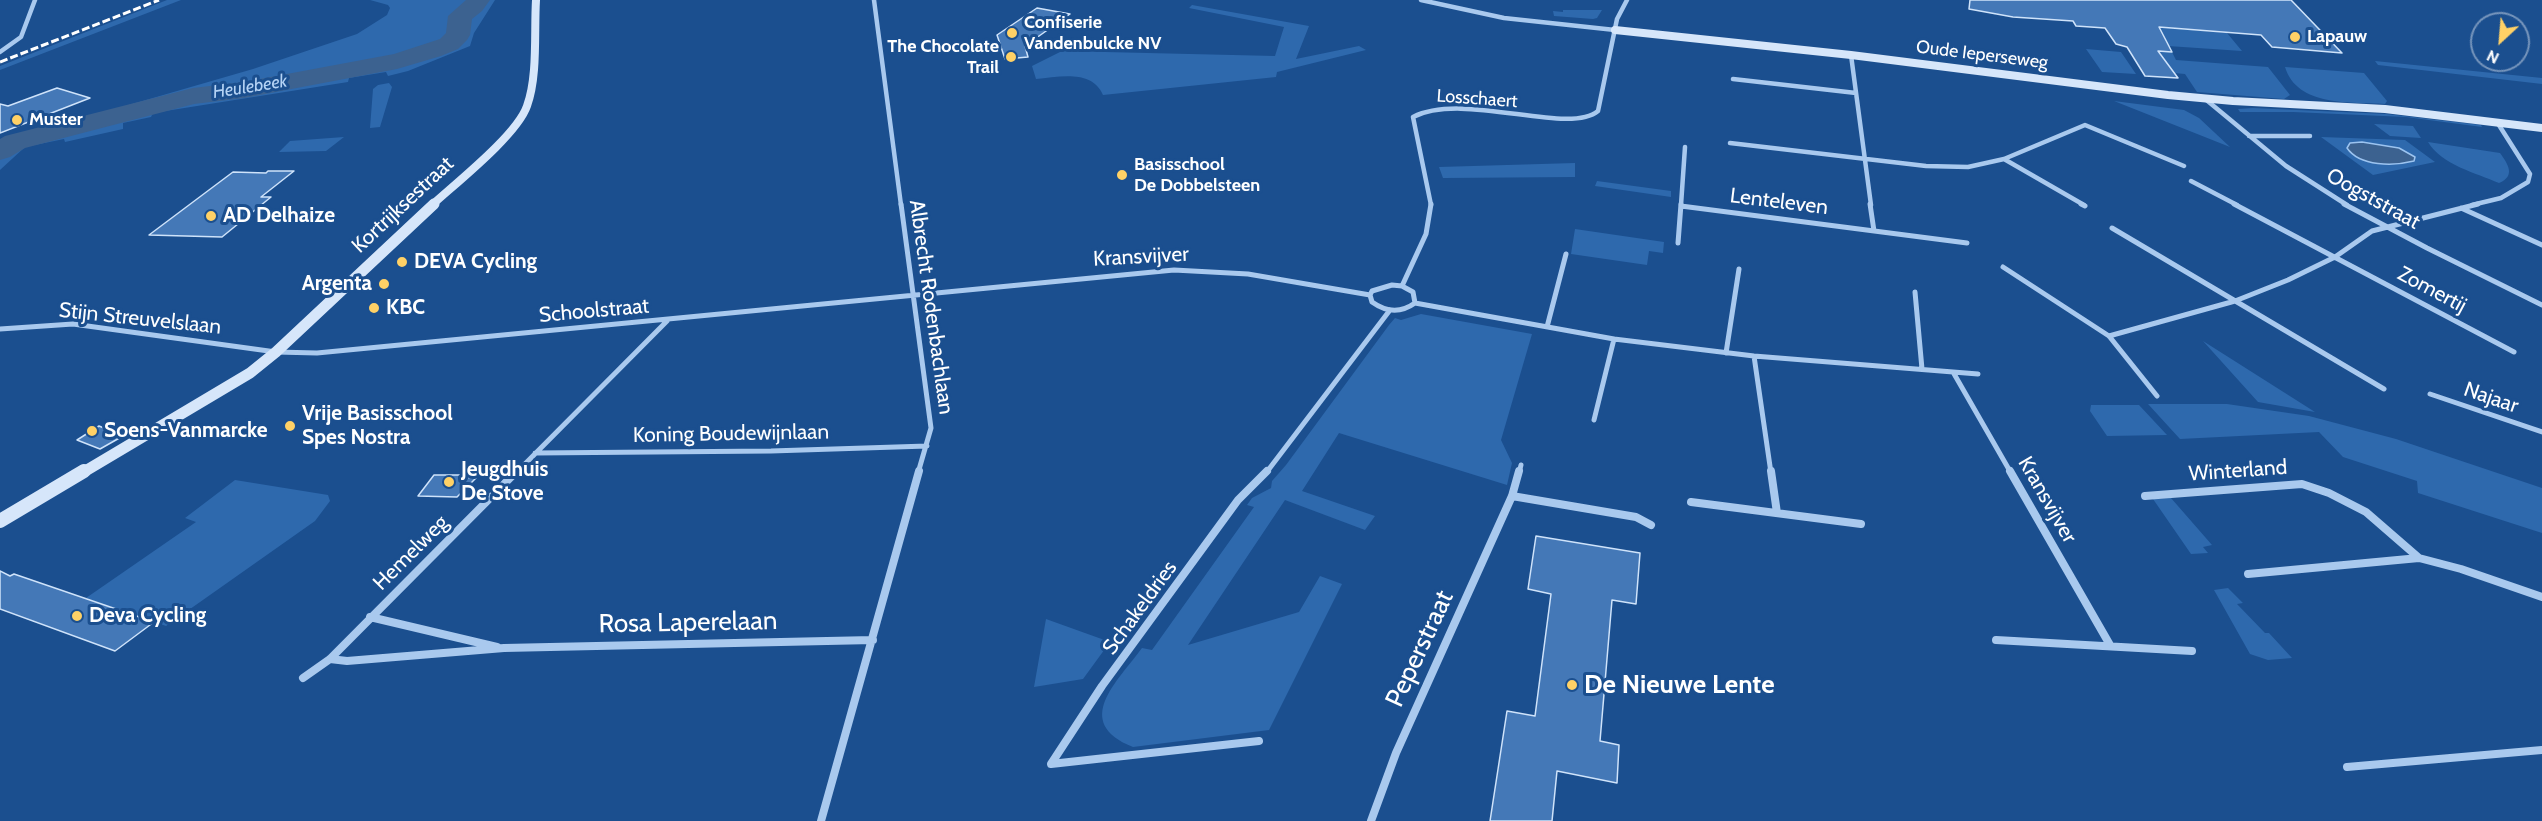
<!DOCTYPE html>
<html>
<head>
<meta charset="utf-8">
<style>
	body { margin:0 }
	#map { position:relative; width:2542px; height:821px; overflow:hidden; background:#1b4f8f; font-family:Cabin,sans-serif }
	canvas { display:block }
	.north { position:absolute; left:2470px; top:12px; width:60px; height:60px; box-sizing:border-box; background:#1b4f8f; border:2px solid #7695bc; border-radius:50%; rotate:206deg; font-size:16px; font-weight:700; line-height:24px; text-align:center; color:#fff }
	.north::after { content:''; display:block; margin:auto; width:21px; height:27px; background:#ffd166; clip-path:polygon(50% 0,100% 100%,50% 72%,0 100%) }
</style>
</head>
<body>
<div id="map">
<canvas width="2542" height="821"></canvas>
<div class="north">N</div>
</div>
<script>
const ctx = document.querySelector('canvas').getContext('2d');
ctx.lineJoin = 'round';
function fillPath(path, color) { ctx.fillStyle = color; ctx.fill(path, 'evenodd'); }
function trace(path, color, width, dash) { ctx.strokeStyle = color; ctx.lineWidth = width; ctx.lineCap = dash ? 'butt' : 'round'; ctx.setLineDash(dash || []); ctx.stroke(path); }
function label(font, color, halo, rows, align = 'center') {
  ctx.font = font + ' Cabin,sans-serif'; ctx.lineWidth = 6; ctx.setLineDash([]); ctx.textBaseline = 'middle'; ctx.strokeStyle = halo; ctx.fillStyle = color; for (const [text, x, y, turn = 0] of rows) {
    ctx.save(); ctx.translate(x, y); ctx.rotate((+turn || 0) * Math.PI / 180); ctx.textAlign = isNaN(turn) ? turn : align; if (halo) ctx.strokeText(text, 0, 0); ctx.fillText(text, 0, 0); ctx.restore();
  }
}
fillPath(new Path2D(`
	M167,0h14l-181,70v-4z
	M370,0h104l-16,15 -5,24 -43,18 -116,22 -121,19 -141,38v-3l221,-64 104,-35 30,-19 3,-7 -2,-3z
	M482,0h13l-21,33 -4,13 -62,25 -20,5 -2,-4 -37,6 -1,4 -195,31 -2,4 -28,6v6l-58,13 -1,-3 -39,8 -25,23v-18c11,-1 18,-9 29,-12l135,-35 156,-27 91,-19 37,-12 14,-11 2,-18 18,-14z
	M1192,5l117,21 -13,33 63,-13 7,4 -89,22 -1,5 -173,18c-11,-26 -44,-18 -67,-16l-4,-13 30,-15 213,5 9,-29 -95,-19z
	M1563,10h39l-5,8 -4,1 -39,-3 -1,-5 10,1z
	M2159,27l68,6 15,18 -74,-5z
	M2086,49l35,3 15,22 -34,-2z
	M2158,51l14,1 4,8 92,7 22,28 -6,4 -87,-7 -12,-18 -11,-1z
	M2375,61l167,17v6l-164,-19z
	M2285,67l79,6 23,28 -2,3c-33,-2 -88,3 -100,-37z
	M389,83l3,4 -12,40 -10,1 3,-39 5,-4z
	M2114,101l70,9 15,8 31,29z
	M2253,108l133,6 95,11 1,2 -76,-10 -113,-5h-53l-2,-3z
	M2374,124l39,2 8,12 -31,-2z
	M344,137l-18,14 -47,1 11,-11z
	M2321,137l84,3 30,22 -62,13z
	M2428,142l72,11c8,11 16,23 -1,30 -23,-10 -57,-18 -71,-41z
	M1575,163v14l-132,1 -4,-11z
	M1597,181l74,10v6l-76,-11z
	M1575,229l89,13 -1,11 -14,-2 -2,14 -76,-11z
	M1421,314l111,20 -31,106 11,23 -5,22 -168,-52 -37,58 73,25 -10,14 -80,-30 -97,145 111,-33 21,-36 22,8 -73,146 -136,17c-62,-25 -15,-66 9,-99l10,2 102,-143 -7,-2 5,-7 19,-10 1,-7 14,-16 103,-140 6,-7 6,2z
	M2203,341l112,71 -57,-10z
	M2148,404h79l82,12 87,23 146,49v45l-124,-40 -1,-12 -74,-24 -24,-25 -139,7z
	M2091,405h48l28,30 -60,1 -17,-25z
	M235,480l93,15 2,6 -15,20 -149,105 -80,-28 110,-76 -11,-4z
	M2171,498l41,47 -9,2 5,6 -17,1 -38,-55z
	M2228,588l15,15 -6,1 28,29h4l23,25 -24,2 -18,-6 -36,-64z
	M1046,619l64,23 -27,37 -49,8z`), '#2e69ad');
const water = new Path2D(`
	M2362,142l37,6 16,9 -1,4c-20,5 -54,6 -67,-13l3,-5z`);
fillPath(water, '#3c6290');
trace(water, '#9cc4f0', 1.5);
fillPath(new Path2D(`
	M466,0h24l-8,11 -10,8 -2,16 -3,5 -9,9 -17,7 -44,13 -153,29 -50,6 -169,44 -15,9 -10,3v-21l5,-3 188,-48 51,-6 150,-28 46,-15 6,-6 2,-17z`), '#3c6290');
const building = new Path2D(`
	M1970,0h321l51,53 -70,-6 -11,-12 -102,-8 13,25 -14,-1 20,27 -33,-2 -18,-29 -11,-3 -11,-16 -29,-2 -3,-5 -60,-4 -44,-8z
	M1037,8l33,6 -45,32 3,11 -23,2 -8,-24z
	M57,88l33,10 -90,35v-29l8,2z
	M268,171h26l-33,26h10l-49,40 -73,-2 84,-63 33,1z
	M99,426l24,10 -23,13 -23,-9z
	M434,475h28l-2,2 16,1 -19,19 -39,-1z
	M1536,536l104,17 -4,51 -24,-4 -12,141 19,4 -2,38 -60,-12 -5,50h-62l17,-110 28,5 16,-122 -23,-5z
	M0,571l10,5 4,-2 140,48 -39,29 -115,-42z`);
fillPath(building, '#4478b7');
trace(building, '#cfe3fa', 1.5);
trace(new Path2D(`
	M874,0l27,205
	M1421,0l83,18 111,12
	M0,52l21,-15 14,-37
	M1851,55l20,150
	M1733,79l123,14
	M2204,98l82,68 61,39
	M2249,136h61
	M1730,143l196,23 42,1 36,-8 81,-34 99,41
	M2004,159l80,46
	M2191,181l46,24
	M1431,205l-18,-88c51,-26 155,19 185,-6l19,-92 10,-19
	M1681,205l4,-58
	M2472,205l29,-7 27,-16 2,-8 -33,-52`), '#a9c9ee', 4.5);
trace(new Path2D(`
	M901,204l30,224 -13,45
	M1870,204l4,27
	M2081,204l4,2
	M2234,204l280,148
	M2344,204l83,44 115,57
	M1681,206l286,37
	M2461,208l81,37
	M2112,228l272,161
	M1678,243l3,-39
	M2003,267l106,69 48,60
	M1392,285l10,1 11,6 2,11c-14,10 -29,9 -43,-1l-2,-7 2,-4z
	M1402,286l24,-52 5,-30
	M1915,292l7,77
	M1415,303l199,36 140,17 224,18
	M1547,327l19,-73
	M0,329l73,-5 203,28 41,1 857,-83 74,4 122,21
	M2109,336l126,-35 53,-21 47,-23 37,-26 106,-27
	M1726,353l13,-84
	M1754,356l17,117
	M1953,372l58,101
	M2430,394l112,38
	M1594,420l20,-81
	M535,453l236,-2 156,-5
	M516,473l151,-152
	M1266,473l124,-163
	M1519,473l2,-8`), '#a9c9ee', 5);
trace(new Path2D(`
	M1771,471l6,42
	M2010,471l100,174
	M1512,496l124,21 15,8
	M2145,496l157,-12 27,9 37,19 53,46
	M1691,502l170,22
	M2248,574l171,-16 42,11 81,28
	M370,617l127,30
	M1996,640l196,11
	M330,659l17,2 157,-13 369,-8
	M303,678l27,-19 187,-188
	M1259,741l-208,23 51,-78 136,-186 29,-29
	M2347,767l195,-17
	M821,821l98,-350
	M1371,821l25,-68 116,-257 7,-25`), '#a9c9ee', 8);
trace(new Path2D(`
	M1615,30l236,25 317,40 65,6 152,8 157,19
	M432,205c24,-22 85,-70 95,-99 11,-30 7,-74 9,-106`), '#d6e6fa', 8);
trace(new Path2D(`
	M82,473l168,-100 26,-21 158,-148`), '#d6e6fa', 11);
trace(new Path2D(`
	M0,521l84,-50`), '#d6e6fa', 14);
trace(new Path2D(`
	M0,62l159,-62`), '#fff', 3, [8, 3]);
for (const [x, y, r, color] of [
	[1012,33,6,"#ffd166"],
	[2295,37,6,"#ffd166"],
	[1011,57,6,"#ffd166"],
	[17,120,6,"#ffd166"],
	[1122,175,6,"#ffd166"],
	[211,216,6,"#ffd166"],
	[402,262,6,"#ffd166"],
	[384,284,6,"#ffd166"],
	[374,308,6,"#ffd166"],
	[290,426,6,"#ffd166"],
	[92,431,6,"#ffd166"],
	[449,482,6,"#ffd166"],
	[77,616,6,"#ffd166"],
	[1572,685,6,"#ffd166"]
]) { const dot = new Path2D(); dot.arc(x, y, r, 0, 2 * Math.PI); ctx.fillStyle = color; ctx.fill(dot); trace(dot, '#1b4f8f', 2); }
label('bold 18px', '#fff', '#1b4f8f', [
	["Confiserie",1024,23],
	["Vandenbulcke NV",1024,44],
	["Lapauw",2307,37],
	["The Chocolate",999,47,"right"],
	["Trail",999,68,"right"],
	["Muster",29,120],
	["Basisschool",1134,165],
	["De Dobbelsteen",1134,186]
], 'left');
label('18px', '#fff', '#1b4f8f', [
	["Oude Ieperseweg",1982,55,7],
	["Losschaert",1477,99,4]
]);
label('italic 18px', '#b5d3f5', '#1b4f8f', [
	["Heulebeek",250,87,-9]
]);
label('21px', '#fff', '#1b4f8f', [
	["Oogststraat",2373,199,29],
	["Lenteleven",1779,202,7],
	["Kortrijksestraat",403,205,-43],
	["Kransvijver",1141,257,-3],
	["Zomertij",2432,290,28],
	["Albrecht Rodenbachlaan",931,307,82],
	["Schoolstraat",594,311,-5],
	["Stijn Streuvelslaan",140,319,6],
	["Najaar",2491,398,19],
	["Koning Boudewijnlaan",731,434,-1],
	["Winterland",2238,471,-4],
	["Kransvijver",2047,500,60],
	["Hemelweg",411,553,-45],
	["Schakeldries",1140,608,-54]
]);
label('bold 21px', '#fff', '#1b4f8f', [
	["AD Delhaize",223,216],
	["DEVA Cycling",414,262],
	["Argenta",372,284,"right"],
	["KBC",386,308],
	["Vrije Basisschool",302,414],
	["Spes Nostra",302,438],
	["Soens-Vanmarcke",104,431],
	["Jeugdhuis",461,470],
	["De Stove",461,494],
	["Deva Cycling",89,616]
], 'left');
label('26px', '#fff', '#1b4f8f', [
	["Rosa Laperelaan",688,623,-1],
	["Peperstraat",1420,649,-65]
]);
label('bold 26px', '#fff', '#1b4f8f', [
	["De Nieuwe Lente",1584,685]
], 'left');
</script>
</body>
</html>
